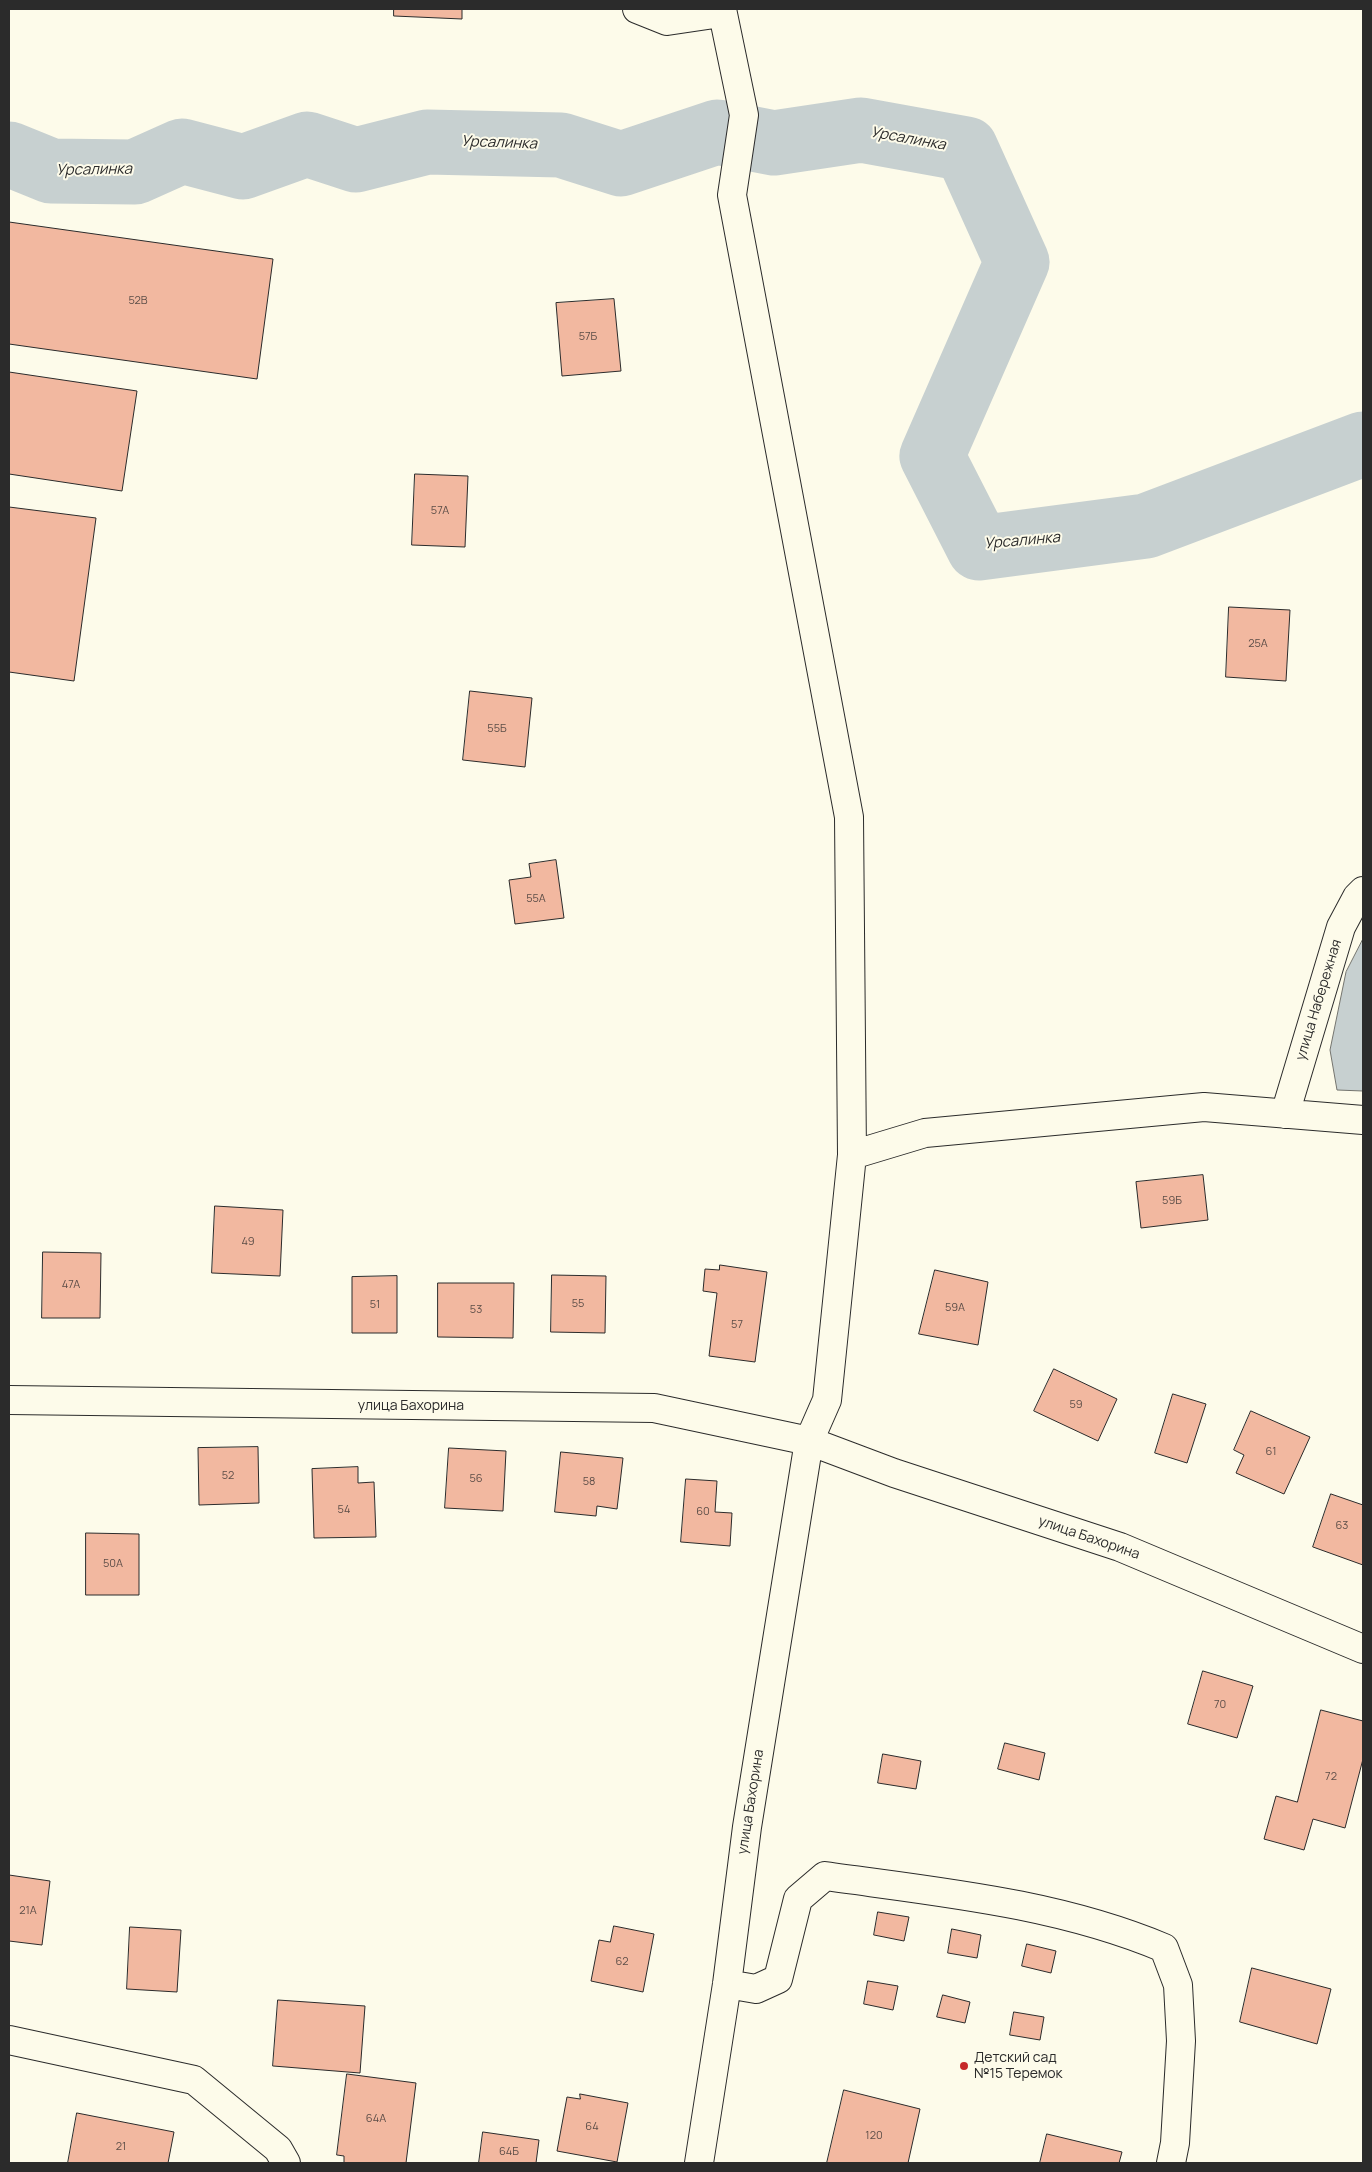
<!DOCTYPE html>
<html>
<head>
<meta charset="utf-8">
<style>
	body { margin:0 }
	#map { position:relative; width:1372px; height:2172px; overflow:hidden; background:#fdfbea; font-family:Manrope,sans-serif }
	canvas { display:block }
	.frame { position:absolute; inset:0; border:10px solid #2b2b2b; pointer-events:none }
</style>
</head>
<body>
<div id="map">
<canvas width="1372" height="2172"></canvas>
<div class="frame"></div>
</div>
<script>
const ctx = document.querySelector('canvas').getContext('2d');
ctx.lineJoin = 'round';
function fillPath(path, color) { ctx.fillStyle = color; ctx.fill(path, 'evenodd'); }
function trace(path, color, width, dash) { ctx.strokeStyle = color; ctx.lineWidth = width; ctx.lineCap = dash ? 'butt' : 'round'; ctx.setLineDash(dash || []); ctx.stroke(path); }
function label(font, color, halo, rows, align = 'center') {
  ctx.font = font + ' Manrope,sans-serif'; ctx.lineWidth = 4; ctx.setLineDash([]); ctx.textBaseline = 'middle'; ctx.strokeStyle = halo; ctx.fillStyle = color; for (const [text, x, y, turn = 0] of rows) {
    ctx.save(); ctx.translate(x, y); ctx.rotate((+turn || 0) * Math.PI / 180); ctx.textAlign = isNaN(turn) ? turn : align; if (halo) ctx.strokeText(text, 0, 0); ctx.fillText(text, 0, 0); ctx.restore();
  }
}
const water = new Path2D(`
	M1363,939v152l-26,-1 -7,-40 16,-78z`);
fillPath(water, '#c7d0d0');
trace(water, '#74746e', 1);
trace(new Path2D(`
	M9,154l42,17 84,1 47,-21 61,16 64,-23 49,16 71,-18 134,3 60,19 96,-32 57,11 87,-13 105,19 51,113 -85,194 47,92 167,-22 217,-82`), '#c7d0d0', 65);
const building = new Path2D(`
	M394,9h68v10l-68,-3z
	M9,222l264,37 -16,120 -248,-35z
	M614,299l7,72 -59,5 -6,-73z
	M9,372l128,19 -15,100 -113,-17z
	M415,474l53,2 -3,71 -53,-2z
	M9,507l87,11 -22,163 -65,-9z
	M1229,607l61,3 -4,71 -60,-4z
	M470,691l62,7 -7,69 -62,-7z
	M556,860l8,58 -49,6 -6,-44 22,-3 -2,-13z
	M1203,1175l5,45 -67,8 -5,-46z
	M215,1206l68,4 -3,66 -68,-3z
	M43,1252l58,1 -1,65h-58z
	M720,1265l47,7 -12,90 -46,-6 8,-63 -14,-2 2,-22 14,1z
	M935,1270l53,12 -10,63 -59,-11z
	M552,1275l54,1 -1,57 -54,-1z
	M397,1276v57h-45v-56z
	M438,1283h76l-1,55 -75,-1z
	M1054,1369l63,30 -19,42 -64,-30z
	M1173,1394l33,10 -19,59 -32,-10z
	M1251,1411l59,26 -26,57 -48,-21 8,-18 -10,-5z
	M258,1447l1,56 -60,2 -1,-57z
	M449,1448l57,3 -3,60 -58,-3z
	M561,1452l62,6 -6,51 -20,-3 -1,10 -41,-4z
	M358,1467v16l16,-1 2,55 -62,1 -2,-69z
	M686,1479l31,2 -2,31 17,1 -2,33 -49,-4z
	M1331,1494l32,11v60l-50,-18z
	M86,1533l53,1v61h-53z
	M1203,1671l50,15 -16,52 -49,-14z
	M1321,1710l42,11v38l-18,69 -32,-9 -9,31 -40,-11 12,-43 21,6z
	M1005,1743l40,10 -6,27 -41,-11z
	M883,1754l38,7 -5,28 -38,-6z
	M9,1875l41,6 -8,64 -33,-4z
	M878,1912l31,5 -5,24 -30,-6z
	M614,1926l40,8 -11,58 -52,-11 8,-41 11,2z
	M130,1927l51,3 -4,62 -50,-3z
	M952,1929l29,6 -4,23 -29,-5z
	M1027,1944l29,7 -5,22 -29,-7z
	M1252,1968l79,21 -14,55 -77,-22z
	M868,1981l30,5 -5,24 -29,-6z
	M943,1995l27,7 -5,21 -28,-6z
	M278,2000l87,6 -5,67 -87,-7z
	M1014,2012l30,5 -4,23 -30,-5z
	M347,2074l69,9 -10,80h-62v-7l-7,-1z
	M844,2090l76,19 -12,54h-81z
	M580,2094l48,9 -11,59 -60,-11 10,-54 13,2z
	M77,2113l97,19 -6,31h-100z
	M483,2132l56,8 -3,23h-57z
	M1047,2134l75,18 -3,11h-79z`);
fillPath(building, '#f2b8a0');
trace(building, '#2b2b2b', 1);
const minor = new Path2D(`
	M637,9l30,12 54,-8
	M722,9l22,106 -12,80 117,622 3,338
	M1285,1114l56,-187 16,-30 6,-6
	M1363,1120l-159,-13 -279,26 -73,22 -25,245 -18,41 85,32 226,74 243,102
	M9,1400l645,8 155,33 -62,386 -20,157 -28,179
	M727,1984l29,5 22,-10 20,-80 27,-23c114,16 232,27 339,72l14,37 3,56 -6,102 -4,20
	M9,2040l185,40 84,69 8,14`);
trace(minor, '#2b2b2b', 30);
trace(minor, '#fdfbea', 28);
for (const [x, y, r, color] of [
	[964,2066,5,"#c62828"]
]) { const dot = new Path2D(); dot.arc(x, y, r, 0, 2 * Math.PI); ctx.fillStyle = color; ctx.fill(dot); trace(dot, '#fdfbea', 2); }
label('11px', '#5d4e48', null, [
	["52В",138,301],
	["57Б",588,337],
	["57А",440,511],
	["25А",1258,644],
	["55Б",497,729],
	["55А",536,899],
	["59Б",1172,1201],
	["49",248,1242],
	["47А",71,1285],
	["55",578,1304],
	["51",375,1305],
	["59А",955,1308],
	["53",476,1310],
	["57",737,1325],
	["59",1076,1405],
	["61",1271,1452],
	["52",228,1476],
	["56",476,1479],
	["58",589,1482],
	["54",344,1510],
	["60",703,1512],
	["63",1342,1526],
	["50А",113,1564],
	["70",1220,1705],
	["72",1331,1777],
	["21А",28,1911],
	["62",622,1962],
	["64А",376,2119],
	["64",592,2127],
	["120",874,2136],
	["21",121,2147],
	["64Б",509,2152]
]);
label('14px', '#2b2b2b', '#fdfbea', [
	["улица Набережная",1319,1000,-73],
	["улица Бахорина",411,1406],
	["улица Бахорина",1089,1538,19],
	["улица Бахорина",751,1802,-81]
]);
label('14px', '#2b2b2b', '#fdfbea', [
	["Детский сад",974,2058],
	["№15 Теремок",974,2074]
], 'left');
label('italic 15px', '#2b2b2b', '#fdfbea', [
	["Урсалинка",908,139,10],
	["Урсалинка",499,143,2],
	["Урсалинка",94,170,-1],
	["Урсалинка",1022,541,-5]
]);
</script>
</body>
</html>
